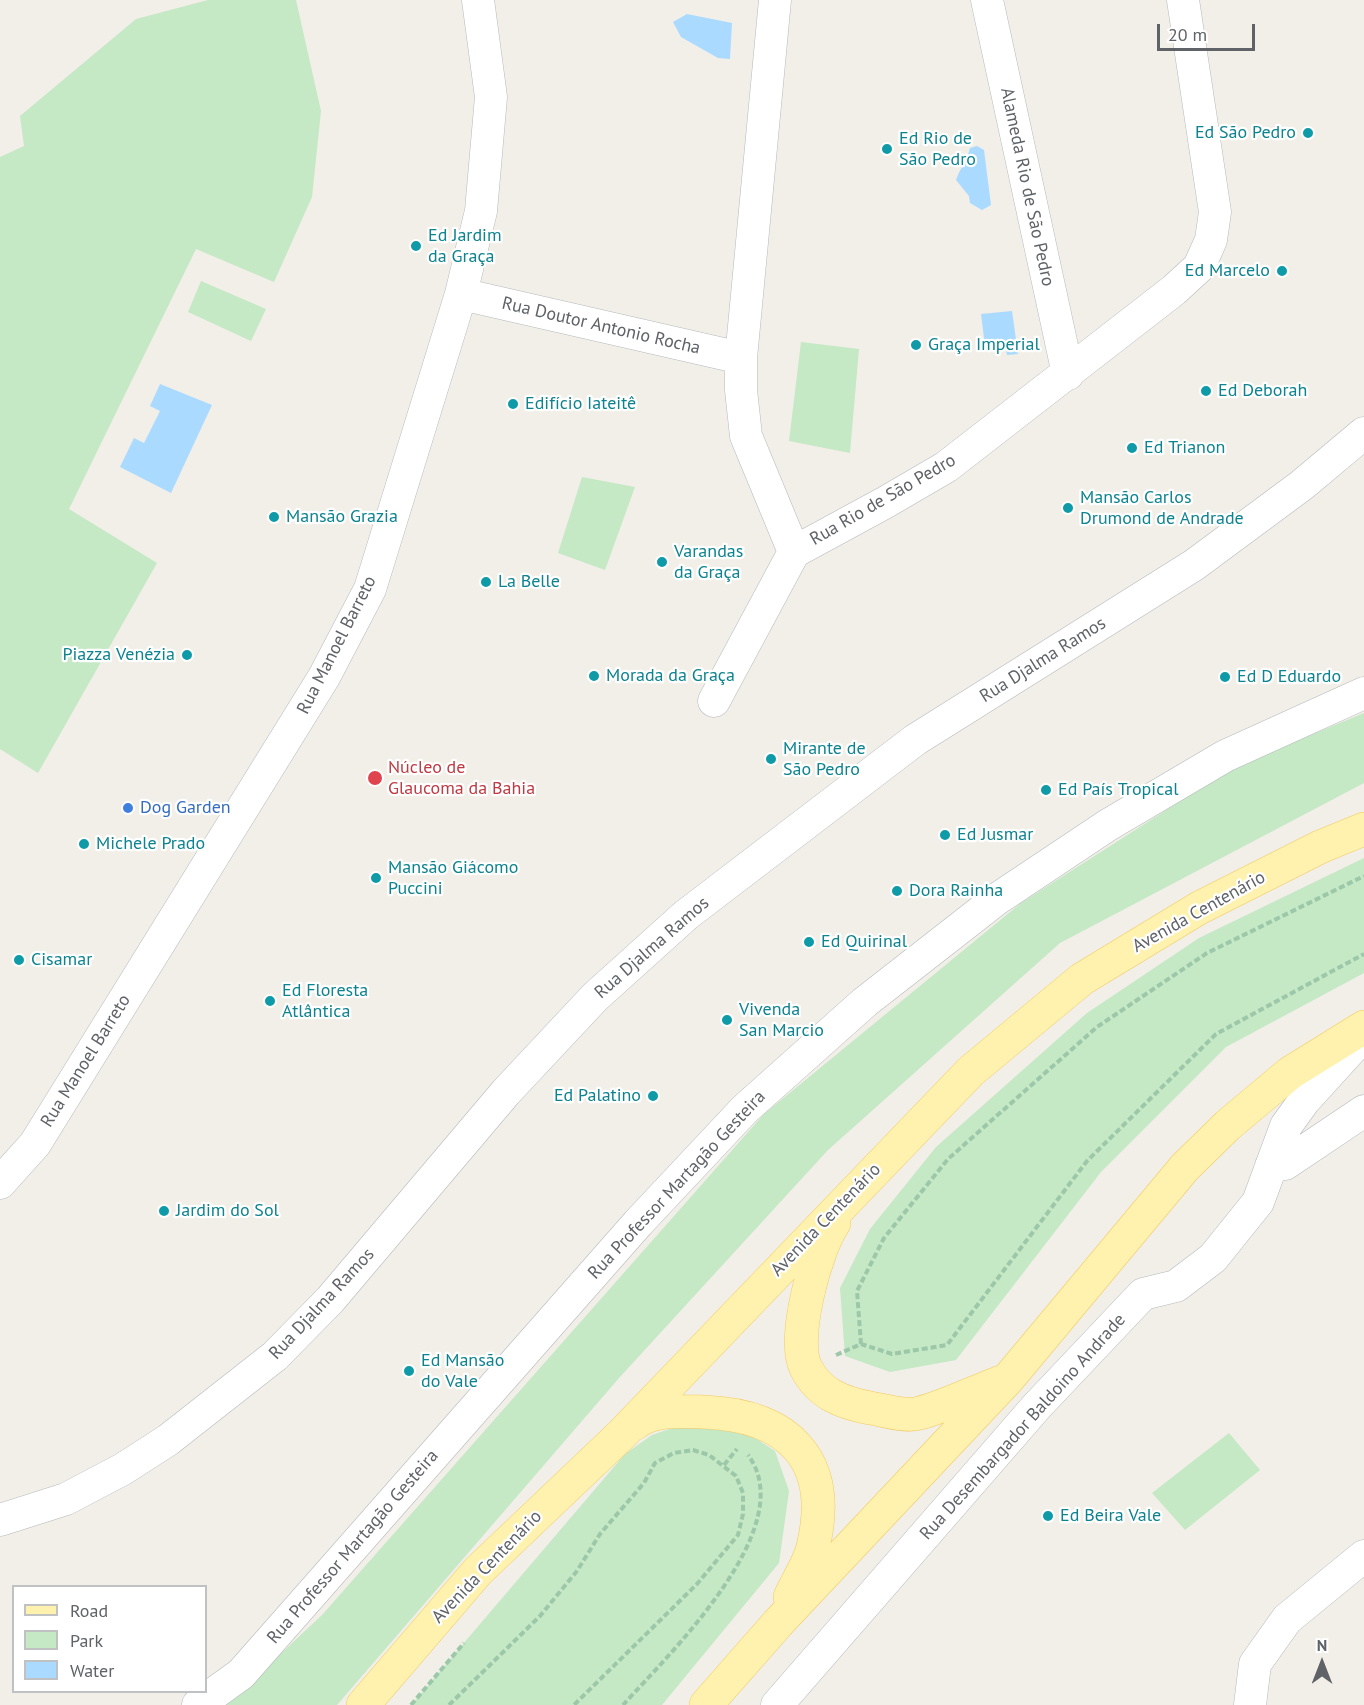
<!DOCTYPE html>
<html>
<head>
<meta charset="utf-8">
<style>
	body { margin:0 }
	#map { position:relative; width:1364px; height:1705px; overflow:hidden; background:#f1efe8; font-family:"PT Sans",sans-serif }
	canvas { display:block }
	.legend { position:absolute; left:12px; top:1585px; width:195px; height:108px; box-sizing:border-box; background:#fff; border:2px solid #bfc1c3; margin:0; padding:8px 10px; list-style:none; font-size:18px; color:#5f6368 }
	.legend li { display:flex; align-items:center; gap:12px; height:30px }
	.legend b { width:30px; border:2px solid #bfc1c3 }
	.north { position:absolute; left:1292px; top:1633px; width:60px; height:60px; -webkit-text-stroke:4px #fff; paint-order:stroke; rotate:0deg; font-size:16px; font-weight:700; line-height:24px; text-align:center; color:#5f6368 }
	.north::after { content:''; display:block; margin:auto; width:21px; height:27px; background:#5f6368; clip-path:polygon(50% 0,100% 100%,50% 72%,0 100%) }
	.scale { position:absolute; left:1157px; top:24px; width:98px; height:27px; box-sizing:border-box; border:3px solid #5f6368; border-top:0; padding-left:8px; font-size:18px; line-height:21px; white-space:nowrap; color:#5f6368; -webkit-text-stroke:4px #fff; paint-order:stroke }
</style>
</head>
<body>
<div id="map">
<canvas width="1364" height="1705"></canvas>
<ul class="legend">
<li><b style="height:8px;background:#fff2af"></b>Road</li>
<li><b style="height:16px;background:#c5e8c5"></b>Park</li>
<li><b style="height:16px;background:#aadaff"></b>Water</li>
</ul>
<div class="north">N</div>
<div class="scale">20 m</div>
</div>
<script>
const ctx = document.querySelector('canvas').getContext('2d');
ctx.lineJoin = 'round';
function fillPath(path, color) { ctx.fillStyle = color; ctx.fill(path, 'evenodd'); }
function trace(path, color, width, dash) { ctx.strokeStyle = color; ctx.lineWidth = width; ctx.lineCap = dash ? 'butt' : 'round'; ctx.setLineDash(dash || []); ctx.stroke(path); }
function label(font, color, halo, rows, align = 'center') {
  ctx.font = font + ' "PT Sans",sans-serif'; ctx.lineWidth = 4.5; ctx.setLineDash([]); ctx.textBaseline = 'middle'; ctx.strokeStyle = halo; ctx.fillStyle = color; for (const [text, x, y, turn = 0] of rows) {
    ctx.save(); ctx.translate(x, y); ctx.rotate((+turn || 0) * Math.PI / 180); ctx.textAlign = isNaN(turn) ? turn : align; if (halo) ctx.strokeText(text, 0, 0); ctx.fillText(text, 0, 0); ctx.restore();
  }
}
fillPath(new Path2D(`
	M208,0h88l25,111 -9,86 -38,85 -78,-33 -127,260 88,54 -119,210 -38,-24v-592l24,-11 -4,-30 116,-97z
	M201,281l65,28 -15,32 -63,-29z
	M801,342l58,7 -9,104 -61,-12z
	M582,477l53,10 -30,83 -47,-17z
	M1364,713v70l-304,160 -232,207 -209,228 -282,327h-111l96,-90 442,-501 257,-211 214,-137z
	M1364,858v115l-138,74 -125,125 -145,188 -66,12 -45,-16 -5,-68 30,-59 66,-82 151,-134 112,-75z
	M681,1425h54l40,26 14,40 -10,72 -117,142h-251l214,-251 27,-19z
	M1229,1433l31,37 -75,60 -33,-37z`), '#c5e8c5');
fillPath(new Path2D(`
	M687,14l45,9 -2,36 -12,-1 -37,-21 -8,-15z
	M977,146l7,4 7,55 -9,5 -12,-7 -1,-7 -13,-16c4,-12 11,-19 14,-32z
	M1012,311l6,43 -11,1 -2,-10 -20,1 -4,-32z
	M160,384l52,21 -41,88 -51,-26 14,-29 10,5 16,-32 -10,-5z`), '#aadaff');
const minor = new Path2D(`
	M775,0l-34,358v32l5,46 48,116
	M987,0l81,374
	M461,294l280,64
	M794,552l92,-50 60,-35 228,-177 25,-23 12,-27 4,-28 -32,-212
	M714,701l80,-149
	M1271,1166l14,-2 79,-53
	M0,1183l35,-39 289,-467 46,-88 91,-295 20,-83 10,-114 -13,-97
	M0,1520l66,-21 57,-30 45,-29 107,-84 55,-56 176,-208 89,-95 91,-82 229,-175 279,-175 108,-80 62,-52
	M198,1705l43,-31 397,-451 107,-114 120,-107 132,-103 111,-74 117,-69 139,-63
	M777,1705l260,-299 106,-112 33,-8 37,-28 45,-56 28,-76 18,-25 60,-66
	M1250,1705l5,-41 32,-45 77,-63`);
const major = new Path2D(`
	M834,1223c-18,25 -43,117 -28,145 13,26 37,35 64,40 13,2 31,8 45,6 23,-4 63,-24 86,-32
	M634,1424c19,-15 45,-13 69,-12 86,3 131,48 110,135 -4,17 -16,34 -23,50
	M363,1705l115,-134 143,-136 350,-364 111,-92 117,-71 121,-61 44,-18
	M706,1705l72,-82 230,-244 177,-212 43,-42 62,-52 74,-46`);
trace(minor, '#b5b8bc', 33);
trace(major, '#f2c960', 34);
trace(new Path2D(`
	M861,1344l-4,-53 27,-53 64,-79 149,-132 110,-74 157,-77
	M836,1355l25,-11 31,10 55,-9 140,-184 129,-127 148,-80
	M724,1465l13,-16
	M411,1705l53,-62
	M449,1705l91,-89 37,-45 23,-37 44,-51 11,-20 19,-10 19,-3 16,5 27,21 7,17v21l-5,21 -41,49 -123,121
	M623,1705c45,-50 179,-178 125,-250`), '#9cc7a9', 4, [6, 3]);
trace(minor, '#fff', 32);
trace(major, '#fff2af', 33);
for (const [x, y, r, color] of [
	[1308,133,6,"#0f9aa8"],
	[887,149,6,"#0f9aa8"],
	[416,246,6,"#0f9aa8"],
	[1282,271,6,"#0f9aa8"],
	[916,345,6,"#0f9aa8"],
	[1206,391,6,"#0f9aa8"],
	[513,404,6,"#0f9aa8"],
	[1132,448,6,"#0f9aa8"],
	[1068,508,6,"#0f9aa8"],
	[274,517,6,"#0f9aa8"],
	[662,562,6,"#0f9aa8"],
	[486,582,6,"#0f9aa8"],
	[187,655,6,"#0f9aa8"],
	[594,676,6,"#0f9aa8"],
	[1225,677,6,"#0f9aa8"],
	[771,759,6,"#0f9aa8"],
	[375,778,8,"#e0444e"],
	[1046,790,6,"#0f9aa8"],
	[128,808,6,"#3f7fe0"],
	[945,835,6,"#0f9aa8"],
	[84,844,6,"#0f9aa8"],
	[376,878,6,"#0f9aa8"],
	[897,891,6,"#0f9aa8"],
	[809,942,6,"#0f9aa8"],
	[19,960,6,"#0f9aa8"],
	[270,1001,6,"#0f9aa8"],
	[727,1020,6,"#0f9aa8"],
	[653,1096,6,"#0f9aa8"],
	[164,1211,6,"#0f9aa8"],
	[409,1371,6,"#0f9aa8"],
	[1048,1516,6,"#0f9aa8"]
]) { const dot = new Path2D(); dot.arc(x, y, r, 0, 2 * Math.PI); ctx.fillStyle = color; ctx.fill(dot); trace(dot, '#fff', 2); }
label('18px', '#0d838f', '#fff', [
	["Ed São Pedro",1296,133,"right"],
	["Ed Rio de",899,139],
	["São Pedro",899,160],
	["Ed Jardim",428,236],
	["da Graça",428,257],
	["Ed Marcelo",1270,271,"right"],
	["Graça Imperial",928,345],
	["Ed Deborah",1218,391],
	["Edifício Iateitê",525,404],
	["Ed Trianon",1144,448],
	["Mansão Carlos",1080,498],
	["Drumond de Andrade",1080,519],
	["Mansão Grazia",286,517],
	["Varandas",674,552],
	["da Graça",674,573],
	["La Belle",498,582],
	["Piazza Venézia",175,655,"right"],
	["Morada da Graça",606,676],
	["Ed D Eduardo",1237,677],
	["Mirante de",783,749],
	["São Pedro",783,770],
	["Ed País Tropical",1058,790],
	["Ed Jusmar",957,835],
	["Michele Prado",96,844],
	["Mansão Giácomo",388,868],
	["Puccini",388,889],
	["Dora Rainha",909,891],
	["Ed Quirinal",821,942],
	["Cisamar",31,960],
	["Ed Floresta",282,991],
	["Atlântica",282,1012],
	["Vivenda",739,1010],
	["San Marcio",739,1031],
	["Ed Palatino",641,1096,"right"],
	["Jardim do Sol",176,1211],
	["Ed Mansão",421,1361],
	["do Vale",421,1382],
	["Ed Beira Vale",1060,1516]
], 'left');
label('18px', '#5f6368', '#fff', [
	["Alameda Rio de São Pedro",1027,187,78],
	["Rua Doutor Antonio Rocha",601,326,13],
	["Rua Rio de São Pedro",883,500,-30],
	["Rua Manoel Barreto",337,645,-63],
	["Rua Djalma Ramos",1043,660,-32],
	["Avenida Centenário",1199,912,-29],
	["Rua Djalma Ramos",652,948,-41],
	["Rua Manoel Barreto",86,1061,-58],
	["Rua Professor Martagão Gesteira",677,1185,-47],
	["Avenida Centenário",826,1220,-46],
	["Rua Djalma Ramos",322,1304,-47],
	["Rua Desembargador Baldoino Andrade",1023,1427,-48],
	["Rua Professor Martagão Gesteira",353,1547,-49],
	["Avenida Centenário",487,1567,-46]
]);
label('18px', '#be3a42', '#fff', [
	["Núcleo de",388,768],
	["Glaucoma da Bahia",388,789]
], 'left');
label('18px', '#366cbe', '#fff', [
	["Dog Garden",140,808]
], 'left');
</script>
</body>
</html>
